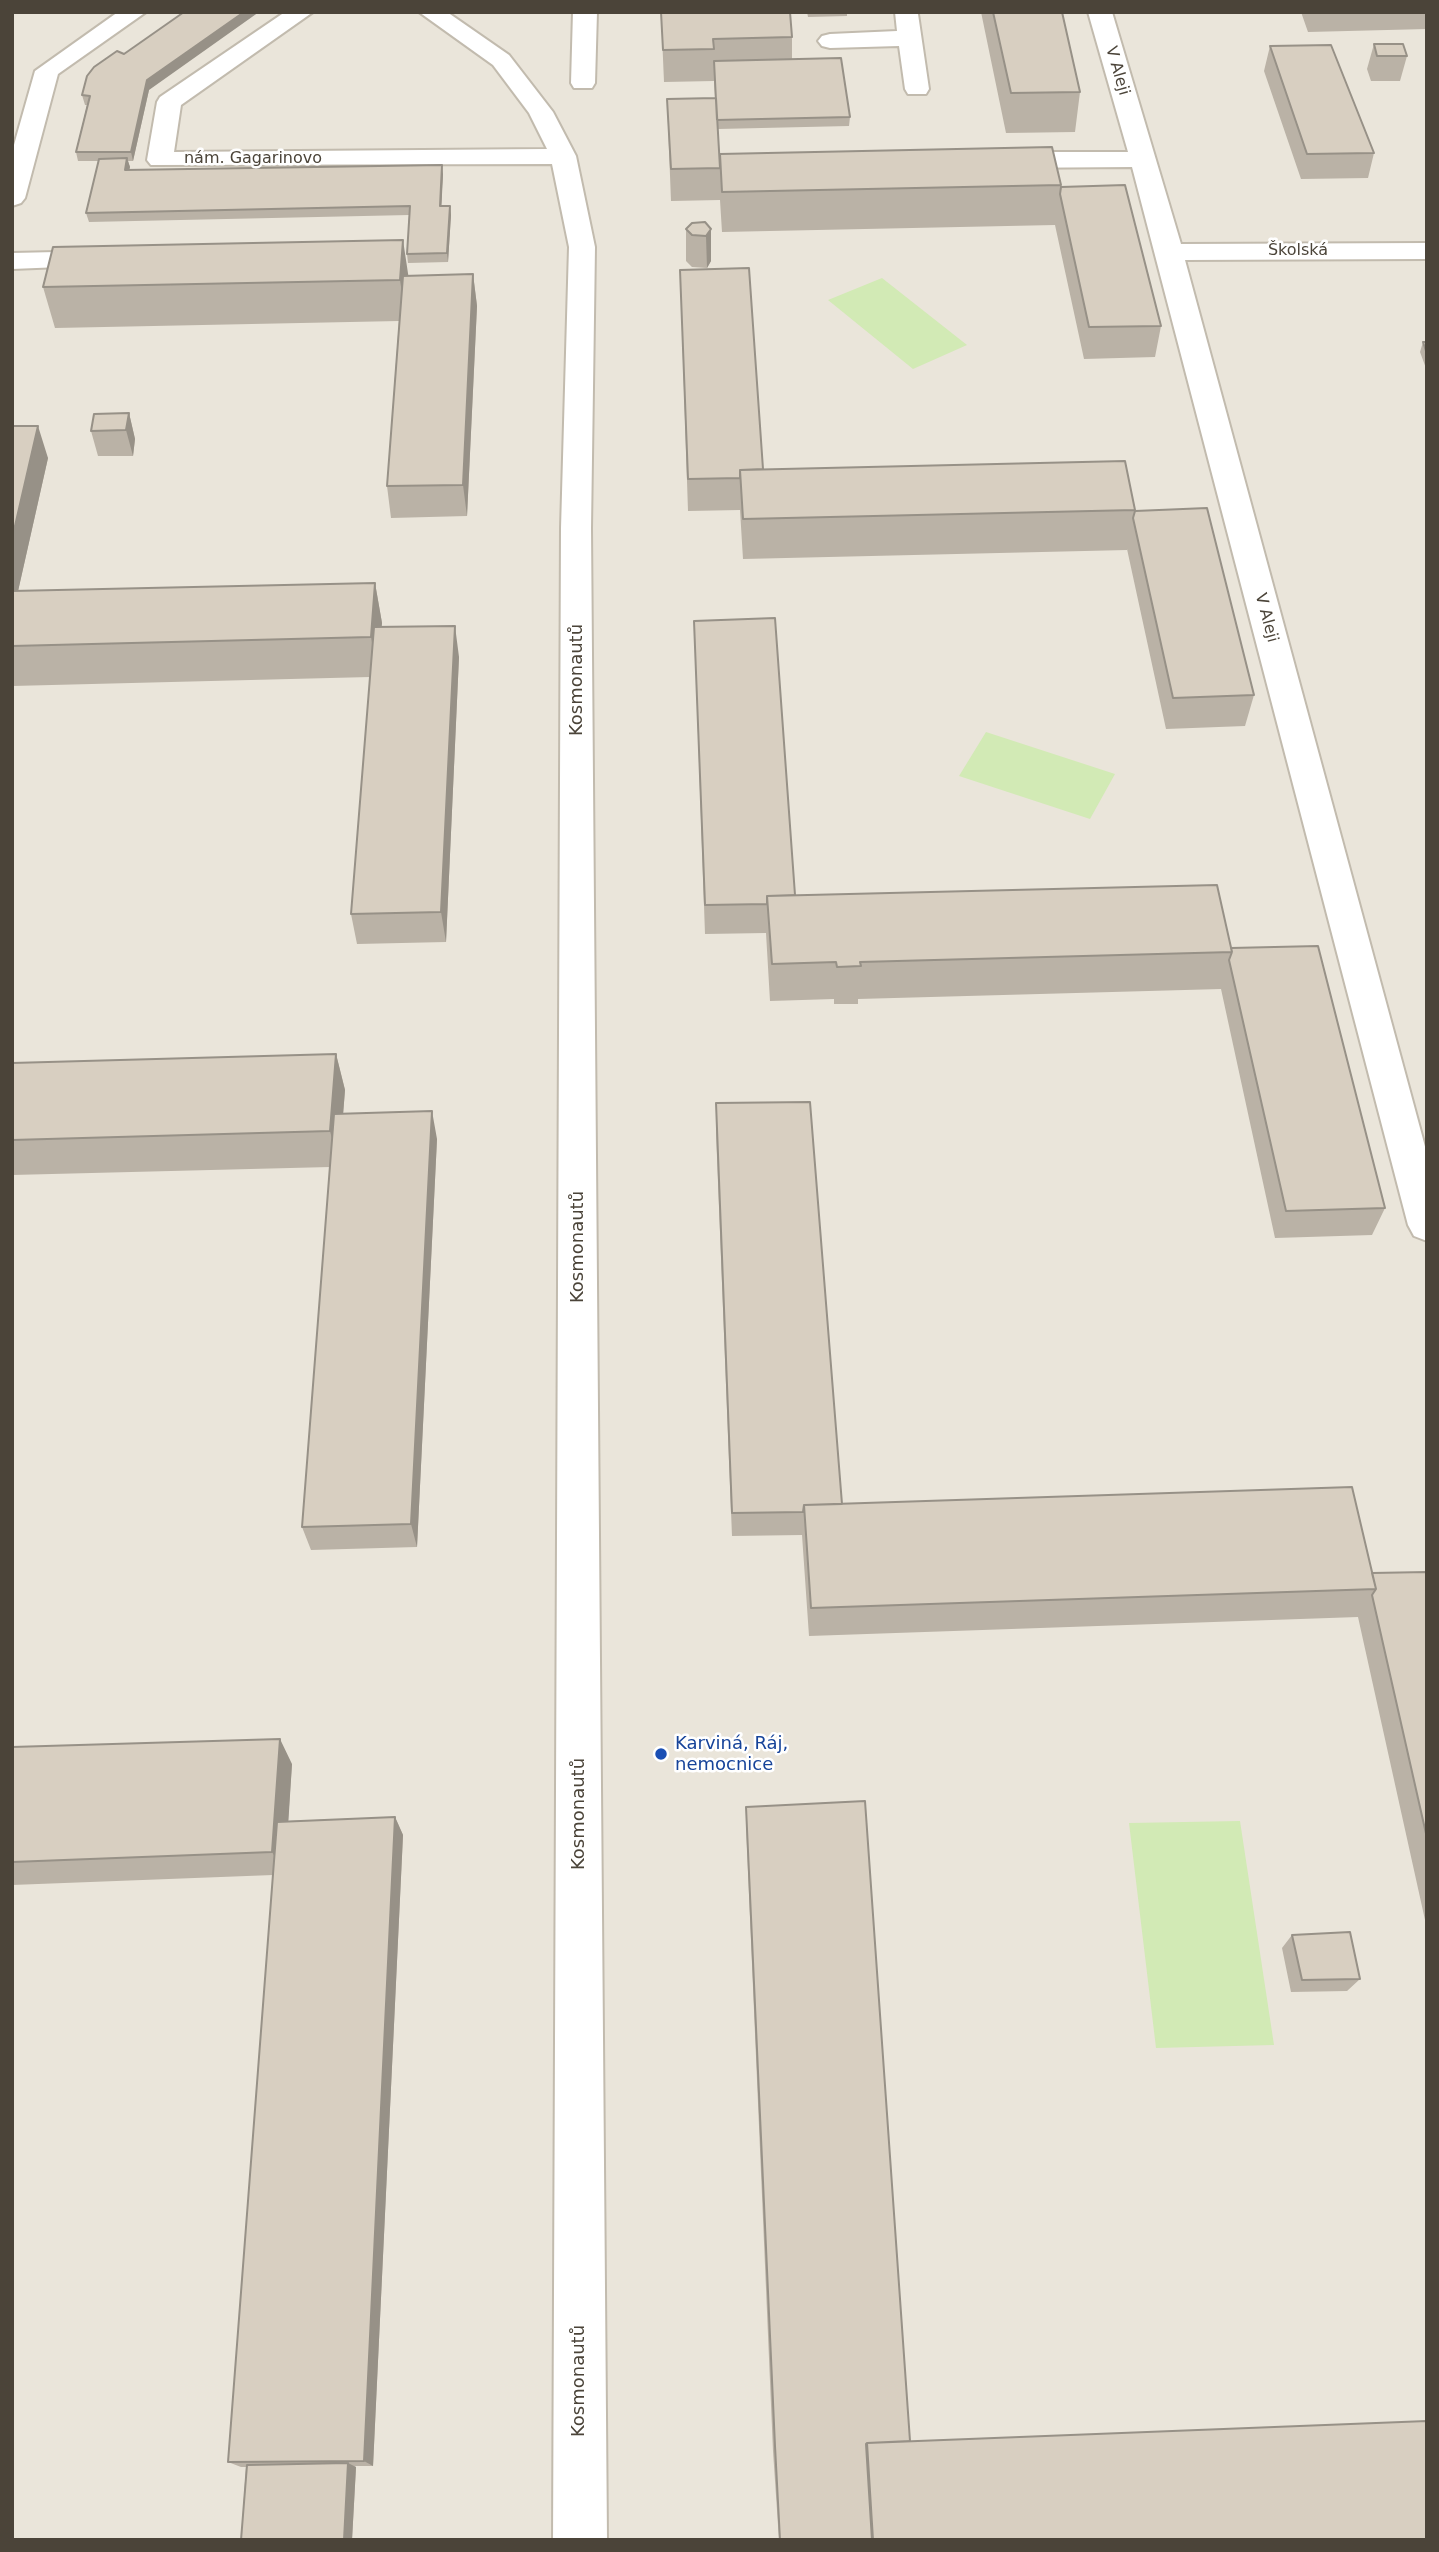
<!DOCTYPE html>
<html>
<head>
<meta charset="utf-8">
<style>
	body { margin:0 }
	#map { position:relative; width:1439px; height:2552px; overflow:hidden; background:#f6f3ec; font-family:"DejaVu Sans",sans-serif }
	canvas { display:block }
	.frame { position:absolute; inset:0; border:14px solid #4b4439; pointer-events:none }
</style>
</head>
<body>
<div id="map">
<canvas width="1439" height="2552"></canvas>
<div class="frame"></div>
</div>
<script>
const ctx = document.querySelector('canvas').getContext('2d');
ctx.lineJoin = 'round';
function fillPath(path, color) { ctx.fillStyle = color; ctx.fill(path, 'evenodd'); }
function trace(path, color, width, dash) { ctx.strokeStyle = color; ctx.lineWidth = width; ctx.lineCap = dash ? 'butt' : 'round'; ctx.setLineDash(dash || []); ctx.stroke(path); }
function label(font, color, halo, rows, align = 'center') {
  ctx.font = font + ' "DejaVu Sans",sans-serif'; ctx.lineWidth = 5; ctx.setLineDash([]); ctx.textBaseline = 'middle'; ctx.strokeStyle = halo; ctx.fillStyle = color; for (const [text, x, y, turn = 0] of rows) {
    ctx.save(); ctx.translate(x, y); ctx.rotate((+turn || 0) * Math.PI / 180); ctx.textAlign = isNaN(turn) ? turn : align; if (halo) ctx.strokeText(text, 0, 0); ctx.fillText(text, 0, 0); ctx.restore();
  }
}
fillPath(new Path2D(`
	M12,12h1415v2528h-1415z`), '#eae5da');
fillPath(new Path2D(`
	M882,278l85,67 -54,24 -85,-69z
	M986,732l129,42 -25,45 -131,-43z
	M1240,1821l34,224 -118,3 -27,-225z`), '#d2eab5');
const minor = new Path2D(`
	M118,12h28l-88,62 -33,124 -4,5 -9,3v-54l23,-81z
	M285,12h28l-132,93 -7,47 373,-3 -18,-36 -36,-48 -74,-53h28l62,43 44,57 23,44 19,91 -4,281 16,2012h-54l8,-2012 8,-281 -17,-83 -401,1 -4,-5 10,-58 3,-5z
	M573,12h24l-2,71 -3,5h-18l-3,-5z
	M895,12l23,2 11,75 -3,5h-18l-3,-5 -6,-43 -69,2 -8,-2 -4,-5 4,-5 8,-2 67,-3z
	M1088,12h24l69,232 246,-1v16l-242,1 242,894v87l-13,-5 -6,-11 -276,-1058 -129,1 -9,-3 -4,-5 4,-5 9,-3h125z
	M101,251l9,2 4,6 -4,6 -98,4v-16z`);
trace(minor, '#c2bbae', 4);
fillPath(minor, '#fff');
fillPath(new Path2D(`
	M661,12h129l2,25v22l58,58 -1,9 -131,3 2,31 341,25v2l100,139 -6,31 -71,2 -29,-134 -333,7 -2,-32 -49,1 -4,-102 48,-1 -1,-17 -50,1z
	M807,12h40v4l-39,1z
	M981,12h81l18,80 -5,40 -69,1z
	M1301,12h126v17l-119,3z
	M1374,44l33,12 -7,25h-29l-4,-12z
	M1270,46l104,107 -6,25 -67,1 -37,-108z
	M149,90l-16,71h-5l2,6 -1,3 314,4 -2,32h9l1,9 -3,47 -40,1 -1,-9 2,-39 -320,7 -3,-9 13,-52h-21l-2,-9 11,-47h-2l-3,-10z
	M705,222l6,39 -4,7 -15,-1 -6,-6v-32z
	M680,270l83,199 372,42 119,184 -9,31 -79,3 -39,-180v1l-384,9 -3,-49 -52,1z
	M473,274l4,32 -10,210 -76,2 -4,-32 12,-165 -344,7 -12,-41z
	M1423,342h4v29l-7,-19z
	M129,413l6,26 -2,17h-35l-7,-25z
	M12,426l36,32 -30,133 357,-8 7,40 -1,4 78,30 -13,285 -89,2 -6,-30 19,-237 -358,9z
	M694,621l101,274 436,53 154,260 -13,27 -97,3 -54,-249 -363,10v5h-24v-5l-64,2 -4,-68 -61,1z
	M336,1054l9,36 -2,24 94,25 -20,408 -106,3 -9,-23 28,-360 -318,8v-112z
	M716,1103l126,401 530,69 55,-1v357l-69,-312 -549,19 -7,-101 -70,1 -16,-404z
	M12,1747l280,17 -4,57 107,-4 8,18 -30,631h-19l2,1 -4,73h-111l5,-73h-5l-13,-5 45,-587 -261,10z
	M746,1807l164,634 517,99h-648l-6,-89 -27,-626z
	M1292,1935l68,44 -13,12 -56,1 -9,-44z`), '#bab2a6');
fillPath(new Path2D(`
	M244,12h15l-110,78 -16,71 -2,-9 16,-72z
	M127,158l3,9 -3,12 -2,-9z
	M442,165l1,9 -2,41 -1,-9z
	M450,206l1,9 -3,47 -1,-9z
	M711,229v32l-4,7 -1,-32z
	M403,240l6,40 -3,40 -6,-40z
	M473,274l4,32 -10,210 -4,-31z
	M129,413l6,26 -2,17 -7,-26z
	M38,426l10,32 -36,160v-79z
	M375,583l7,40 -4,54 -7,-40z
	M455,626l4,31 -13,285 -5,-30z
	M336,1054l9,36 -6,76 -9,-35z
	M432,1111l5,28 -20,408 -6,-23z
	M280,1739l12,25 -7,110 -13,-22z
	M395,1817l8,18 -30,631 -9,-5z
	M348,2463l8,4 -4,73h-8z`), '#979187');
const building = new Path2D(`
	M184,12h60l-97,68 -16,72h-55l14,-56 -8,-1 5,-19 7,-9 23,-16 7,3z
	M661,12h129l2,25 -79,2 1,10 -51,1z
	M993,12h69l18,80 -69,1z
	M1374,44h29l4,12h-30z
	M1331,45l43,108 -67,1 -37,-108z
	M841,58l9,59 -133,3 -3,-59z
	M716,98l4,70 -49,1 -4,-70z
	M1052,147l9,38 -339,7 -2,-38z
	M127,158l-2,12 317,-5 -2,41h10l-3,47 -40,1 3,-48 -324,7 13,-54z
	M1125,185l36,141 -72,1 -29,-133 1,-7z
	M705,222l6,7 -5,7 -14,-1 -6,-6 6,-6z
	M403,240l-3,40 -357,7 10,-40z
	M749,268l14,201 -23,1v8l-52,1 -8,-209z
	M473,274l-10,211 -76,1 16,-210z
	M1423,342h4v12z
	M129,413l-3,17 -35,1 3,-17z
	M12,426h26l-26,113z
	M1125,461l10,49 -392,9 -3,-49z
	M1207,508l47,187 -81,3 -40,-180 2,-7z
	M375,583l-4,54 -359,9v-55z
	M775,618l20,277 -28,1v8l-62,1 -11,-284z
	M455,626l-14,286 -90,2 23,-287z
	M1217,885l15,67 -372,10 1,4 -24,1 -1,-5 -64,2 -5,-68z
	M1318,946l67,262 -99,3 -57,-251 3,-8 -1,-4z
	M336,1054l-6,77 -318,9v-77z
	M810,1102l32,402 -38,1 -1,7 -71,1 -16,-410z
	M432,1111l-21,413 -109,3 32,-413z
	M1352,1487l24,102 -565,19 -7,-103z
	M1427,1572v266l-55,-243 4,-6 -4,-16z
	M280,1739l-8,113 -260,10v-115z
	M865,1801l45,640 -43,2 -1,1 6,96h-92l-5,-94 -29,-639z
	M395,1817l-31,644 -136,1 49,-640z
	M1350,1932l10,47 -58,1 -10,-45z
	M1427,2421v119h-554l-6,-97z
	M348,2463l-4,77h-103l6,-75z`);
fillPath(building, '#d8cfc1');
trace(building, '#979187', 2);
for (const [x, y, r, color] of [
	[661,1754,7,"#1a4fb4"]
]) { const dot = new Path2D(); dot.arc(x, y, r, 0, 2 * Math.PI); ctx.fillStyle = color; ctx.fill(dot); trace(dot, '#fff', 2.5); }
label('16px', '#4b4439', '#fff', [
	["V Aleji",1117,71,74],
	["nám. Gagarinovo",253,159],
	["Školská",1298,251],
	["V Aleji",1266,618,75]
]);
label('18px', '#4b4439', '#fff', [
	["Kosmonautů",577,680,-90],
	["Kosmonautů",578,1247,-90],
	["Kosmonautů",579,1814,-90],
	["Kosmonautů",579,2381,-90]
]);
label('18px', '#164399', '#fff', [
	["Karviná, Ráj,",675,1744],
	["nemocnice",675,1765]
], 'left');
</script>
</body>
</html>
